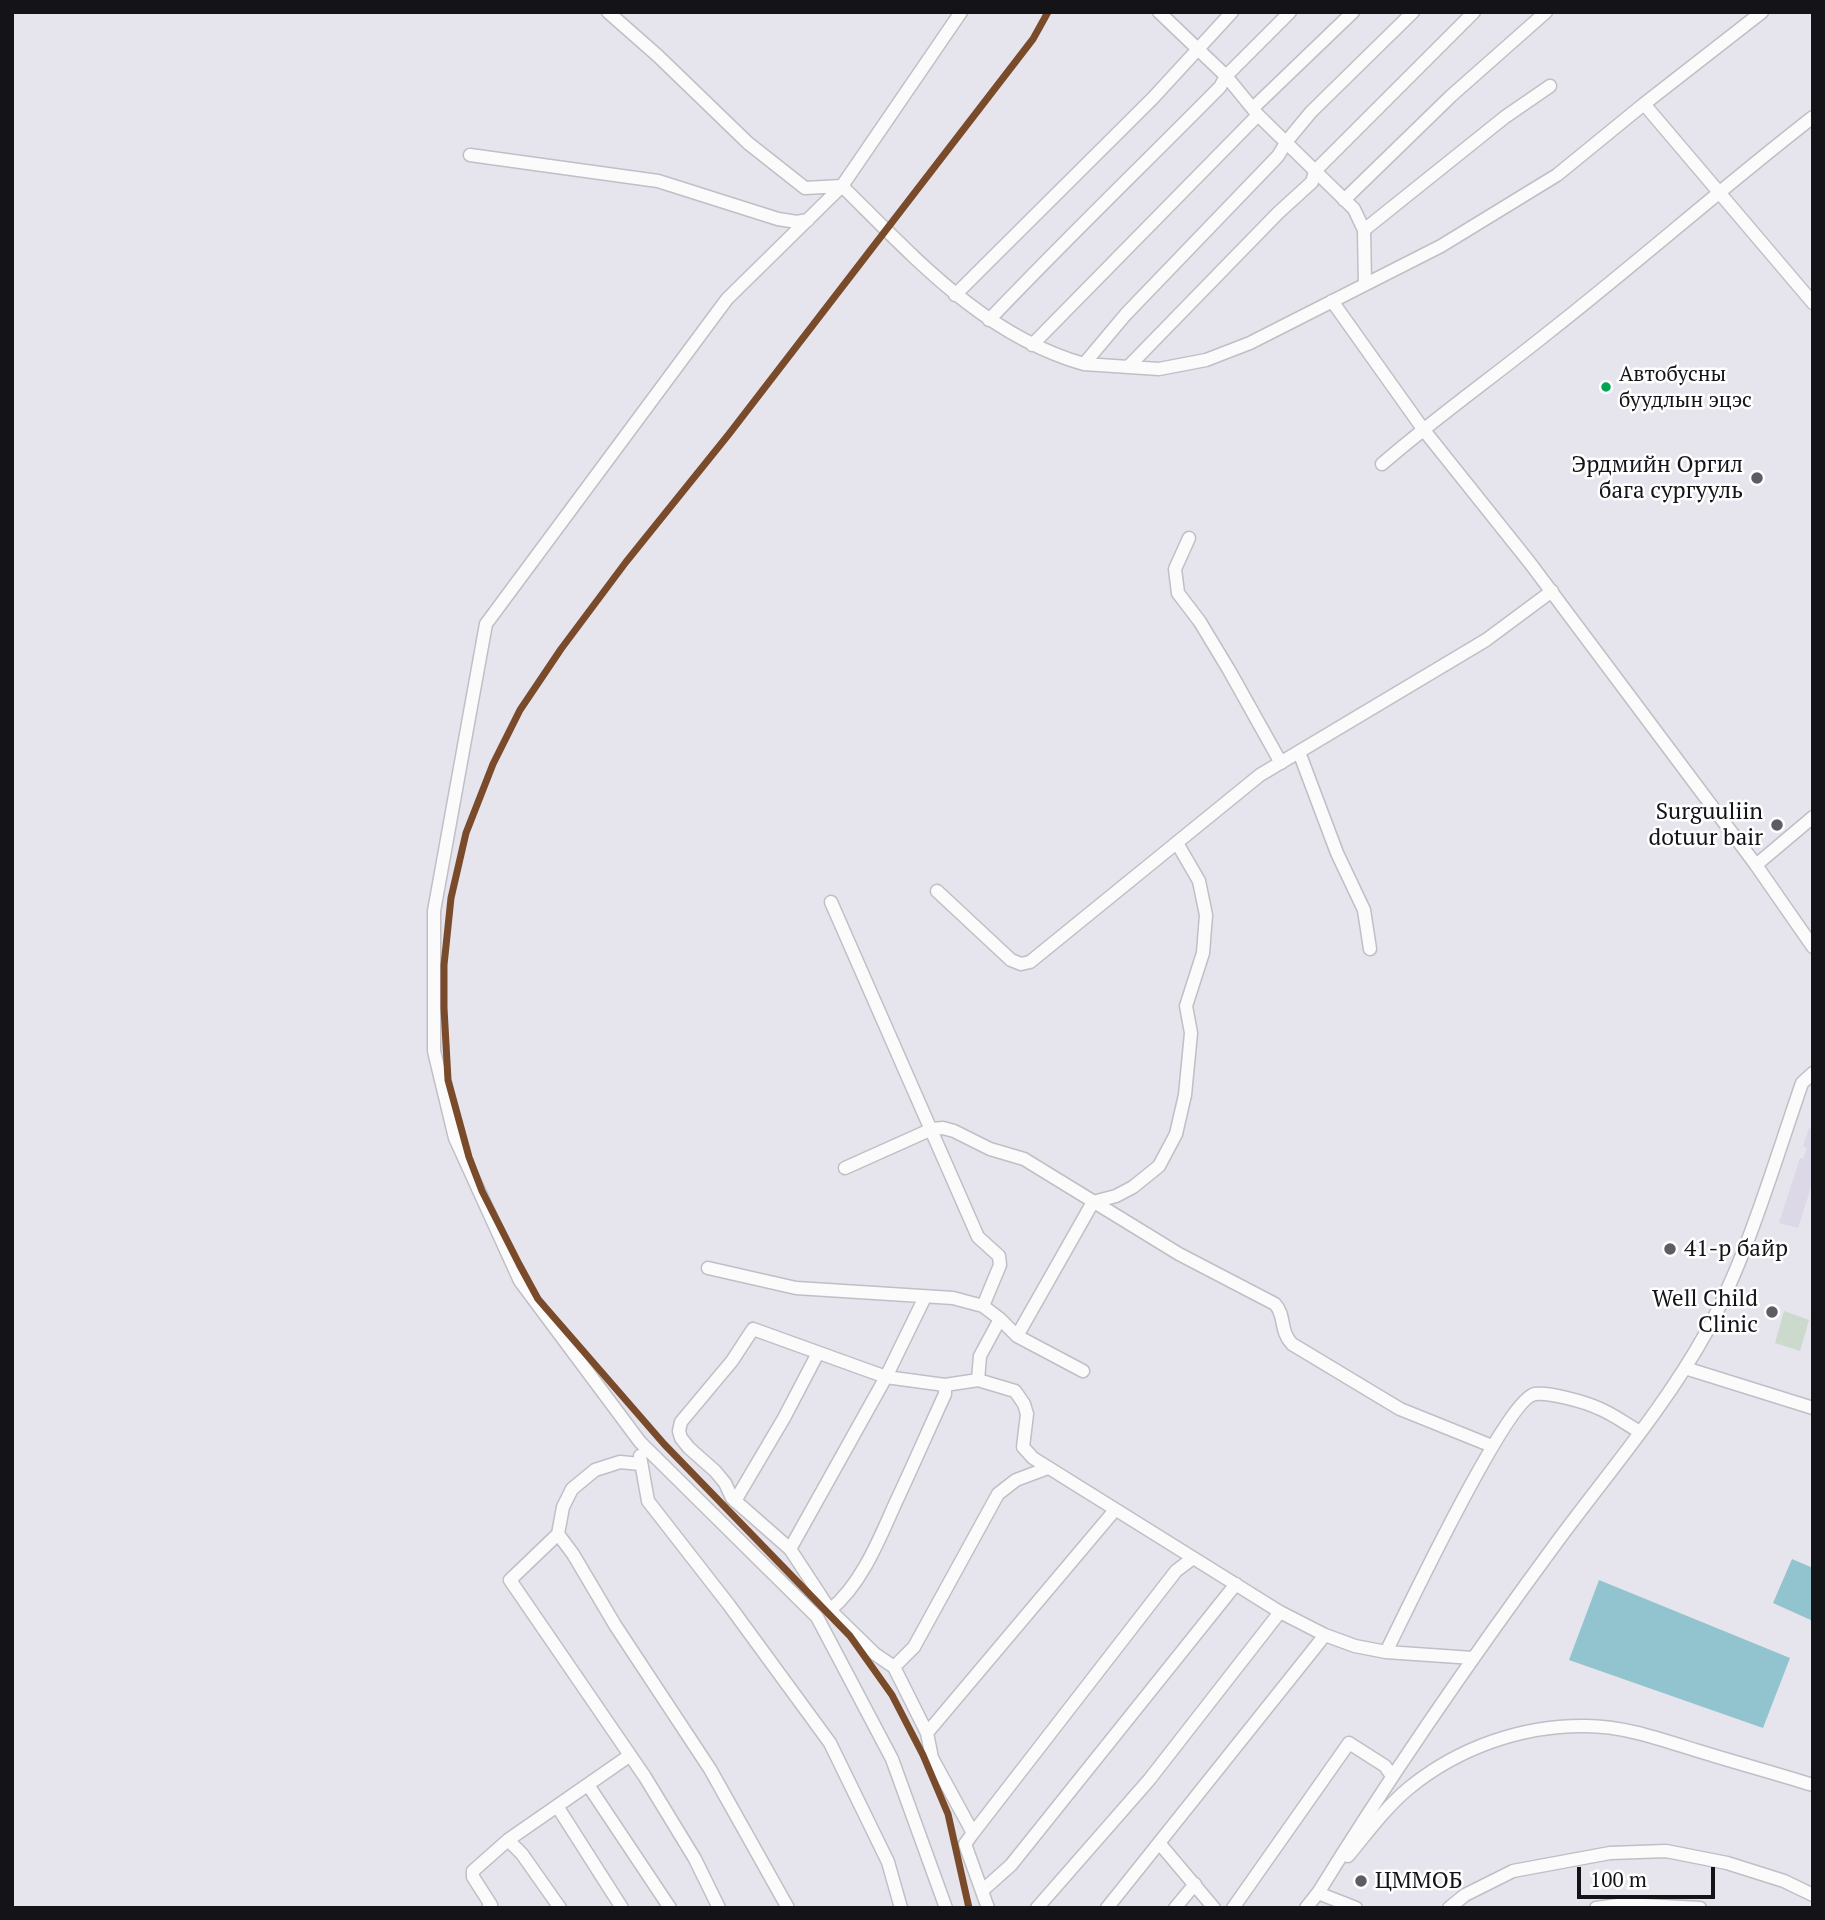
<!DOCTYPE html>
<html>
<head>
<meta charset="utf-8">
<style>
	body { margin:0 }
	#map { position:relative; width:1825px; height:1920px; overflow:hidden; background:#e6e4ec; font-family:"PT Serif",serif }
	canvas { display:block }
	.frame { position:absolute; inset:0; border:14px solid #141318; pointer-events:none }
	.scale { position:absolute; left:1577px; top:1867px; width:138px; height:32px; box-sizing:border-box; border:4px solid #141318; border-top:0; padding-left:9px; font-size:21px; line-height:24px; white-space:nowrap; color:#141318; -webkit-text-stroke:5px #fff; paint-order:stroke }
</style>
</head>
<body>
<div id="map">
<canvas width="1825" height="1920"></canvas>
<div class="frame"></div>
<div class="scale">100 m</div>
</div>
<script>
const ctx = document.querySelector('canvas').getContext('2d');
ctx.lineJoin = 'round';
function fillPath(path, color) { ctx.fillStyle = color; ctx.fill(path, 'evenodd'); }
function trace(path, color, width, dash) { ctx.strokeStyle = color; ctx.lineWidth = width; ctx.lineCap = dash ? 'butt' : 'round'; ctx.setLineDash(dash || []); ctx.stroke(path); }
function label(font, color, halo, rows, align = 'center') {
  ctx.font = font + ' "PT Serif",serif'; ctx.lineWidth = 5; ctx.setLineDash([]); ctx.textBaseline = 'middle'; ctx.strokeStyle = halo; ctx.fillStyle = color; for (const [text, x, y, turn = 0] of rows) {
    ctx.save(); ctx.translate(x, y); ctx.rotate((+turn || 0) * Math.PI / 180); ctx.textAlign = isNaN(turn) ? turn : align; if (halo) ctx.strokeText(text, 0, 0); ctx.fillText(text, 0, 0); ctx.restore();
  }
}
fillPath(new Path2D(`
	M1809,1128l4,1v52l-15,47 -19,-5 21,-65 3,1 4,-11 -4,-2z`), '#dcd8e8');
fillPath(new Path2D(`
	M1784,1311l25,9 -9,31 -25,-8z`), '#cbdacd');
fillPath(new Path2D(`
	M1792,1559l21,9v53l-40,-18z
	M1599,1580l191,78 -27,70 -194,-68z`), '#91c4ce');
const minor = new Path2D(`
	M608,12l50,44 90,87 57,45 37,-2c72,71 142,150 242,178l75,5 47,-9 44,-17 191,-97 116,-71 87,-71 118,-92
	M1159,12l67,64 32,39 96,94 10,21 1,54
	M1644,104l169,199
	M1253,108l100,-96
	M470,155l188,26 120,38 19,3 11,-2
	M1344,200l107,-104 95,-84
	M1364,230l141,-113 45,-31
	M955,295l198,-197 79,-86
	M1332,301l91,128 107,134 226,302 57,82
	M989,320c75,-79 154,-155 231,-233l6,-11 64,-64
	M1032,345l226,-230
	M1084,364l42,-50 152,-158 9,-15 24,-29 102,-100
	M1129,366l149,-153 34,-31 3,-11 159,-159
	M1382,464c53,-46 111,-87 167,-132 89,-70 174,-145 264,-215
	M1189,538l-14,31 3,24 22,29 29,48 52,93
	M1299,752l38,101 27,57 6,39
	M1756,865l57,-48
	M937,891l74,69 10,4 9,-2 230,-187 226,-135 66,-49
	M831,902l147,335 21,19 1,9 -17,41
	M845,1168l87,-39 11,-1 11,3 36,18 34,10 155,95 96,50c11,12 4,26 17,40l108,65 92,37
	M708,1268l88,20 157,10 30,8 17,13 17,17 66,35
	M1017,1336l76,-134 23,-6 17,-9 26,-21 17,-32 9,-39 6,-62 -5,-27 17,-53 3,-38 -7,-34 -22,-38
	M1685,1368l128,40
	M978,1380l2,-24 20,-37
	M640,1456l8,45 81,104 101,138 58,119 13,46
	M640,1464l-20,-2 -25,8 -23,19 -9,18 -5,27 -48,46 135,197 50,82 24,49
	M735,1501l49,-83 34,-65
	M558,1534l15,20 42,71 95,144 78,139
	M790,1549l96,-172 39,-80
	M830,1610c31,-25 49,-70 65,-106 17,-36 33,-73 50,-110v-9
	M1386,1652c18,-36 121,-254 149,-258 14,-2 50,8 63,14 15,6 28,16 42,24
	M894,1667l20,-20 84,-153 18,-14 32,-12
	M927,1733l188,-223
	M588,1785l82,123
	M557,1806l65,102
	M973,1833l203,-262 17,-13
	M508,1840l14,14 38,54
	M1160,1844l54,64
	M1348,1856c19,-23 38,-49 61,-68 49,-40 113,-63 177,-62 37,0 74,13 109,24 39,12 79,23 118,35
	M983,1890l28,-25 225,-281
	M488,1908l3,-3 -18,-28v-6l35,-31 121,-84
	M946,1908l-54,-149 -75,-142 -177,-175 -120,-161 -65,-143 -21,-87v-140l52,-287 241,-325 115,-113 119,-174
	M988,1908l-23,-64 8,-11 -41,-75 -5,-25 -33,-66 -19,-13 -45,-44 -40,-61 -58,-51 -7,-15 -10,-12 -26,-23 -8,-10 -2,-7 2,-9 51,-61 21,-32 133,48 59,8 33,-5 37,11 9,13 3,10 -4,33 10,11 247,154 45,23 30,11 31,6 87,6
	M1037,1908l112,-128 131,-168
	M1107,1908l218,-273
	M1175,1908l20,-24
	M1233,1908l116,-165 36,23 7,10
	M1306,1908l15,-19
	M1356,1908l-38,-15c74,-120 155,-237 239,-351 51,-69 108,-135 150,-211 41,-76 67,-167 95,-248l11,-10
	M1449,1908l16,-13 48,-24 97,-18 56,-2 61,12 57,18 29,14
	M1596,1908l29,-4 75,4`);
trace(minor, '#c0bfc5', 15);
trace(minor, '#fbfbfc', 12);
trace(new Path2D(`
	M969,1908l-21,-94 -25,-59 -31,-60 -42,-59 -186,-192 -126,-145 -19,-35 -37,-73 -13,-34 -21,-77 -4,-72v-43l7,-67 15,-65 27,-69 27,-54 41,-61 65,-87 103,-128 304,-395 15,-27`), '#7a4b2a', 7);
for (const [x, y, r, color] of [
	[1606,387,6,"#00a651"],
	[1757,478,7,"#5e5c62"],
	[1777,825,7,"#5e5c62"],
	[1670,1249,7,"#5e5c62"],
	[1772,1312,7,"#5e5c62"],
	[1361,1881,7,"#5e5c62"]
]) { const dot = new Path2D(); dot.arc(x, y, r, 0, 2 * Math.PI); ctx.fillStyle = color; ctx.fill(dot); trace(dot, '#fff', 2.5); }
label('21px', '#141318', '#fff', [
	["Автобусны",1619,375],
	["буудлын эцэс",1619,401]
], 'left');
label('23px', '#141318', '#fff', [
	["Эрдмийн Оргил",1743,465],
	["бага сургууль",1743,491],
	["Surguuliin",1763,812],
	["dotuur bair",1763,838],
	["41-р байр",1684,1249,"left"],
	["Well Child",1758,1299],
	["Clinic",1758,1325],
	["ЦММОБ",1375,1881,"left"]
], 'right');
</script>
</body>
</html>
